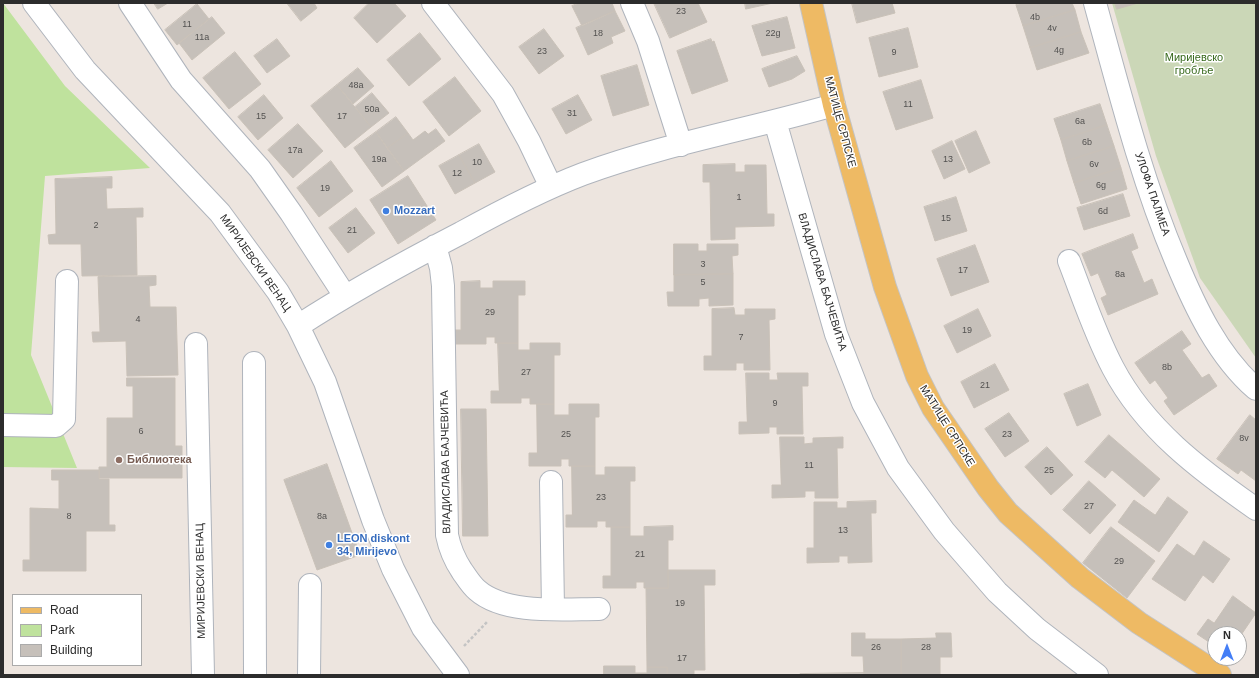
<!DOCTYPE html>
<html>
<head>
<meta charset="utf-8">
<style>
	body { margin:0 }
	#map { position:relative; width:1259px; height:678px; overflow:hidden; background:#ede5df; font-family:Arial,sans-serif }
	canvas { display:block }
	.frame { position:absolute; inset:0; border:4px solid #2c2c2c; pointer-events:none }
	.legend { position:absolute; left:12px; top:594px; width:130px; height:72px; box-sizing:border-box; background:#fff; border:1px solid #ababab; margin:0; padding:5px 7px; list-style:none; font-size:12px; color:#2c2c2c }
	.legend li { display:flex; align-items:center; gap:8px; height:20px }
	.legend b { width:20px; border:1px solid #ababab }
	.north { position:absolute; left:1207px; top:626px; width:40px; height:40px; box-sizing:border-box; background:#fff; border:1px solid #ababab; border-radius:50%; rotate:0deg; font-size:11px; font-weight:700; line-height:16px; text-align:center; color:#2c2c2c }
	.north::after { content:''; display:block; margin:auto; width:14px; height:18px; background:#447ef6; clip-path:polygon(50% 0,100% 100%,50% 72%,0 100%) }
</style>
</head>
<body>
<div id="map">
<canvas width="1259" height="678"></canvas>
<div class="frame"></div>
<ul class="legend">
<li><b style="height:5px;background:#eeba64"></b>Road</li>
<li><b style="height:11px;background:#bfe29d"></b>Park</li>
<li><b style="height:11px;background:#c6c0ba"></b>Building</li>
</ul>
<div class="north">N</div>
</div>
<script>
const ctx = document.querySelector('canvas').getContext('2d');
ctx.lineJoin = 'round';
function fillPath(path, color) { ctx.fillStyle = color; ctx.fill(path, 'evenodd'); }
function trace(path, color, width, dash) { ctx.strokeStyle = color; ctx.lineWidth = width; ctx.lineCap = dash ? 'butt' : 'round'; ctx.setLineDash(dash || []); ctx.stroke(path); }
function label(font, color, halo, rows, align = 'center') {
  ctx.font = font + ' Arial,sans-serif'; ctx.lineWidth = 3; ctx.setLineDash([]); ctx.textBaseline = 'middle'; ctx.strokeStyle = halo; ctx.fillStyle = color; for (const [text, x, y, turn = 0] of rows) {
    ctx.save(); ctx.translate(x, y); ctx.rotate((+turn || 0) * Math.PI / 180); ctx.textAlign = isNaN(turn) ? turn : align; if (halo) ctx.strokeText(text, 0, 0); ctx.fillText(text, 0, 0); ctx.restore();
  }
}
fillPath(new Path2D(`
	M3,3l62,83 85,82 -105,8 -14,179 46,113 -74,-1z`), '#bfe29d');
fillPath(new Path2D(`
	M1112,3h144v355l-56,-80 -44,-122z`), '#cbd7b7');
const building = new Path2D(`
	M154,3h14l-10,6z
	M287,3h27l3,5 -16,13z
	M369,3h25l12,13 -29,27 -23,-25z
	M579,3h33l3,8 -33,15 -10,-20z
	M654,3h44l9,19 -37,16z
	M745,3h28l-27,6z
	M852,3h40l3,10 -38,10z
	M1022,3h50l3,7 -52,16 -7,-21z
	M1115,3h23l-21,6z
	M197,4l12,15 -32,26 -12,-15z
	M1075,10l6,22 -51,16 -7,-22z
	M615,11l10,20 -14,6 2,6 -25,12 -12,-27z
	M212,17l13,16 -33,27 -13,-17z
	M787,17l8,31 -33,8 -10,-30z
	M908,28l10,39 -39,10 -10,-39z
	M544,29l20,27 -25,18 -20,-27z
	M1081,32l8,21 -52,17 -7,-22z
	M420,33l21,26 -32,27 -22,-26z
	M277,39l13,17 -23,17 -13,-17z
	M711,39l1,3 2,-1 14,40 -36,13 -15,-43z
	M235,52l26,32 -32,25 -26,-31z
	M797,56l8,15 -13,8 -23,8 -7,-18z
	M637,65l12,40 -36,11 -12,-40z
	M358,68l16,18 -21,18 -16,-19z
	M455,77l26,34 -32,25 -26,-34z
	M921,80l12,38 -37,12 -13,-38z
	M337,85l34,42 -26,21 -34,-42z
	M372,93l17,20 -18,14 -16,-20z
	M264,95l19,23 -25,22 -20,-23z
	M578,95l14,25 -26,14 -14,-25z
	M1100,104l7,21 -46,15 -7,-21z
	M396,117l12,16 -21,15 -11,-16z
	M298,124l25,27 -30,27 -25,-28z
	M1107,125l7,21 -47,15 -6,-21z
	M436,129l9,12 -41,30 -17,-23 21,-15 5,7 12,-9 3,3z
	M976,131l14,32 -21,10 -14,-32z
	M376,132l28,39 -22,16 -28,-39z
	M952,141l13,28 -21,10 -12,-28z
	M479,144l16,28 -20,11 -16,-28z
	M1114,146l7,22 -47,15 -7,-22z
	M459,155l16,28 -20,11 -16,-28z
	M331,161l22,30 -34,26 -22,-29z
	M735,164v8h10v-7h21l1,49h7v12l-39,1v12l-24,1 -1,-58h-7v-17z
	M1121,168l6,21 -46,15 -7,-21z
	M408,176l28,44 -38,24 -28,-44z
	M112,177v11h-6l1,21 36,-1v9h-7l1,58 -55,1 -1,-32h-32l-1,-9 8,-1 -1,-55z
	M1123,194l7,22 -46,14 -7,-22z
	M956,197l11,34 -32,10 -11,-34z
	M356,208l19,25 -27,20 -19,-25z
	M1133,234l5,14 -7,3 13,32 8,-4 6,15 -50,21 -7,-17 6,-3 -9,-22 -7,3 -9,-22z
	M674,244h24v7h9v-7h31v11l-6,1 1,18 -59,1z
	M975,245l14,37 -38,14 -14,-37z
	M733,274v31l-24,1v-8l-10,1v7h-31l-1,-14h7v-17z
	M156,276v9l-7,1 1,21h26l2,68 -51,1 -1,-35 -33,1 -1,-10h8l-2,-55z
	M480,281v7h13v-7h32v14h-7v48h-23v-6h-9v7h-31l-1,-14h7v-48z
	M734,308l1,7h10v-6h30v10l-6,1 1,50h-26v-7h-8v7h-32v-14h8v-47z
	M978,309l13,27 -34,17 -13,-27z
	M1182,331l9,13 -9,6 20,28 7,-4 8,12 -43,29 -10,-14 4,-3 -13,-18 -5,4 -15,-21z
	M498,343h20v7h12v-7h30v12h-6v49h-24v-6h-9v5h-30v-12h8z
	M995,364l14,26 -35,18 -13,-26z
	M746,373h23v7h9l-1,-7h31v13h-6l1,48h-26v-7h-8v6l-30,1v-12h8z
	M127,378h48v68h7v32h-83v-11h8v-49h26v-32h-6z
	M1088,384l13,31 -24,11 -13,-32z
	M537,404h17v11h15v-11h30v13h-4v49h-26v-7h-8v7h-32v-13h8z
	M461,409h25l2,127h-25z
	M1009,413l20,28 -24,16 -20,-28z
	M1250,415l6,5v61l-15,-11 -3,4 -21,-15z
	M1109,435l51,44 -16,18 -32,-27 -7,8 -20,-16z
	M780,437h24v7l9,-1v-5l30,-1v11h-6l1,50h-23v-7h-10v6l-33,1v-13h9z
	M1047,447l26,28 -22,20 -26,-28z
	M327,464l33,91 -43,15 -33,-90z
	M572,466h23v9h10v-8h30v14h-5v46h-24v-6h-9v6h-31v-12h6z
	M52,470h47v9h10v46h6v6h-29v40h-63v-11h7v-52l29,1v-29h-7z
	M1089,481l27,24 -26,29 -27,-24z
	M1168,497l20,15 -29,40 -41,-30 16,-22 21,15z
	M876,501v12h-5l1,49 -24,1v-7h-9v6l-32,1v-15h7v-46h23v6h10v-6z
	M673,526v14h-5v48h-24v-6h-8v6h-33v-12h8v-49h19v9h14v-9z
	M1111,527l44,34 -28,37 -44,-35z
	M1204,541l26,18 -17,24 -10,-8 -18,26 -33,-22 25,-35 17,12z
	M668,570h47v15h-11l1,85h-11v5h-27v-8h-20l-1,-79h22z
	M1233,596l23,17 -17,25v-4h-24v12l-18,-12 11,-15 6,4z
	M852,633h13v6h36v36h-37l-1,-19h-11z
	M936,633h15l1,24h-12v18h-39v-36l35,-1z
	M604,666h31v7h12v-6h20v8h-63z
	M864,673v2h-64v-1z`);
fillPath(building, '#c6c0ba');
trace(building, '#c9c1b8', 1);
const minor = new Path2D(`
	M34,3l51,67 135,143 58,79 20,34 27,56 48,138 20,49 30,59 35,47
	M130,3l51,77 79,89 31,44 54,83
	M433,3l70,91 26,47 22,46
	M632,3l16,38 33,104
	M1095,3c24,87 46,175 81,258 19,46 42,95 80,128
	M775,121l61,213 27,69 35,65 46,63 53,61 40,37 60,46
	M435,246l6,22 2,18 4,249c3,15 7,24 15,36 5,7 9,14 15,19 28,25 87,19 122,19
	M1069,261c14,36 26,73 44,107 32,61 87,102 143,141
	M298,326c52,-34 107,-64 163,-93 40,-22 80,-43 122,-59 82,-30 168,-45 251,-69
	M196,344l7,331
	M254,363l1,312
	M3,425l53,1 8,-7 3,-138
	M551,482l2,127
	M309,675l1,-90`);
const major = new Path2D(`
	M811,3l23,102 51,182 32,89 16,32 55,80 20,25 72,65 59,45 81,52`);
trace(minor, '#afb4bc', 24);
trace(major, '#c4c4c4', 24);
trace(new Path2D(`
	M464,646l24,-25`), '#c4c4c4', 2.5, [3, 2]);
trace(minor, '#fff', 22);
trace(major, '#eeba64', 22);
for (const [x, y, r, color] of [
	[386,211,4,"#3f7fe0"],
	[119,460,4,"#8d6e63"],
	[329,545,4,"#3f7fe0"]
]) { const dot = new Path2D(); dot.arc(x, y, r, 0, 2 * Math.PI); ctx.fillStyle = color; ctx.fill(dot); trace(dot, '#fff', 1.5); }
label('9px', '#525150', null, [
	["23",681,12],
	["4b",1035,18],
	["11",187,25],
	["4v",1052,29],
	["18",598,34],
	["22g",773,34],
	["11a",202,38],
	["4g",1059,51],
	["23",542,52],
	["9",894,53],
	["48a",356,86],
	["11",908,105],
	["50a",372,110],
	["31",572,114],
	["15",261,117],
	["17",342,117],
	["6a",1080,122],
	["6b",1087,143],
	["17a",295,151],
	["19a",379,160],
	["13",948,160],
	["10",477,163],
	["6v",1094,165],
	["12",457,174],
	["6g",1101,186],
	["19",325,189],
	["1",739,198],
	["6d",1103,212],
	["15",946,219],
	["2",96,226],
	["21",352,231],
	["3",703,265],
	["17",963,271],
	["8a",1120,275],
	["5",703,283],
	["29",490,313],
	["4",138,320],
	["19",967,331],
	["7",741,338],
	["8b",1167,368],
	["27",526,373],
	["21",985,386],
	["9",775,404],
	["6",141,432],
	["25",566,435],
	["23",1007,435],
	["8v",1244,439],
	["11",809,466],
	["25",1049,471],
	["23",601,498],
	["27",1089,507],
	["8",69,517],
	["8a",322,517],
	["13",843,531],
	["21",640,555],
	["29",1119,562],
	["19",680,604],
	["26",876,648],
	["28",926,648],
	["17",682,659]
]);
label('11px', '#37691c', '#fff', [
	["Миријевско",1194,58],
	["гробље",1194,71]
]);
label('11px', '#2c2c2c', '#fff', [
	["МАТИЦЕ СРПСКЕ",840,122,75],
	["УЛОФА ПАЛМЕА",1152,194,71],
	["МИРИЈЕВСКИ ВЕНАЦ",255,263,55],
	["ВЛАДИСЛАВА БАЈЧЕВИЋА",822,282,73],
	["МАТИЦЕ СРПСКЕ",947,426,58],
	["ВЛАДИСЛАВА БАЈЧЕВИЋА",446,462,-91],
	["МИРИЈЕВСКИ ВЕНАЦ",201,581,-91]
]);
label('bold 11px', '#366cbe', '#fff', [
	["Mozzart",394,211],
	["LEON diskont",337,539],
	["34, Mirijevo",337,552]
], 'left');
label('bold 11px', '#785e54', '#fff', [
	["Библиотека",127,460]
], 'left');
</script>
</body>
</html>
